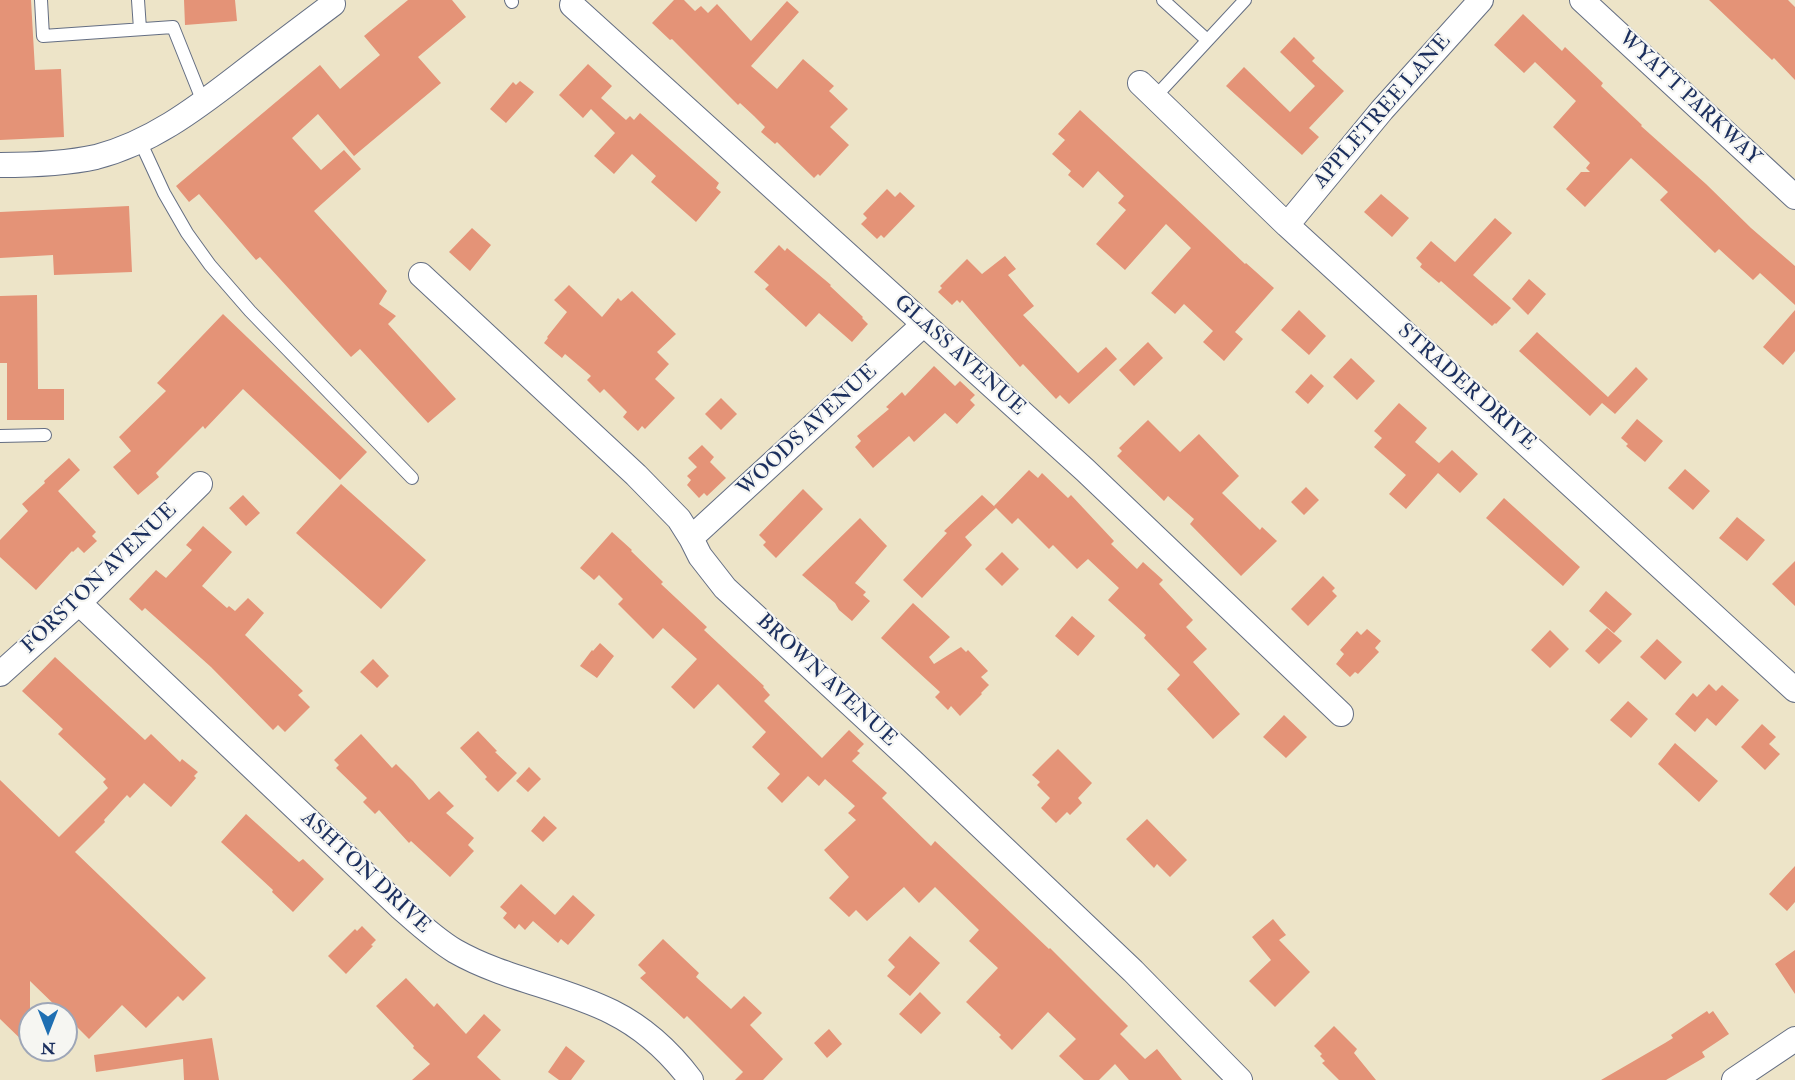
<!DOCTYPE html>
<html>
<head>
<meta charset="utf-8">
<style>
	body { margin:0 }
	#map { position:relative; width:1795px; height:1080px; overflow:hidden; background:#ede4c8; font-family:"IM FELL Double Pica",serif }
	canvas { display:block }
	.north { position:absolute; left:18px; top:1002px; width:60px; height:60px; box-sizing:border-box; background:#f6f6f2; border:2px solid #9ea6b7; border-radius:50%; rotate:180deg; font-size:16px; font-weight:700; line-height:24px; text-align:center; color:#1b2f5e }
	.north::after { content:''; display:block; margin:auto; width:21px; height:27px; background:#1f6fb2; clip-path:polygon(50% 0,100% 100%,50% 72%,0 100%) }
</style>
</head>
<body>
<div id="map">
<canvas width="1795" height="1080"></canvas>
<div class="north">N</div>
</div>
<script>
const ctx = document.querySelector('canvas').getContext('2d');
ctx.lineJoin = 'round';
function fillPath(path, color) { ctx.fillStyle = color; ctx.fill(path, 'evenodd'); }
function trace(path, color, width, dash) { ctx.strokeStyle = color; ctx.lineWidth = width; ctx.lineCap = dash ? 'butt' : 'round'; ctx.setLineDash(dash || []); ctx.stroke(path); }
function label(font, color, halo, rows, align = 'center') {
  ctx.font = font + ' "IM FELL Double Pica",serif'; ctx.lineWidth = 4.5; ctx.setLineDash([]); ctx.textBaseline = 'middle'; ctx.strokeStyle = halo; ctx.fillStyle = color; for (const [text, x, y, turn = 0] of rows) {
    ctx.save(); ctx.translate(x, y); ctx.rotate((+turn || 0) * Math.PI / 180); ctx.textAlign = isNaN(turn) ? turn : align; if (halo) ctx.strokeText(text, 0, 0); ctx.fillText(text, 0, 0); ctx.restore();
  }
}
fillPath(new Path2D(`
	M0,0h31l4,70 26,-1 3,68 -64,3z
	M184,0h51l2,21 -52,4z
	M408,0h44l14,17 -48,40 23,26 -87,73 -36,-42 -26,24 29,32 23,-20 17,19 -47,42 73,80 -8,13 17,12 -8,8 68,75 -28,24 -68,-74 -9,8 -91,-100 -4,3 -57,-66 -10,8 -13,-16 144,-121 20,24 40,-34 -16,-19z
	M674,0h10l11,11 6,-5 7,7 9,-9 34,37 36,-40 12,11 -48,54 26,23 26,-30 31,27 -5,5 19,18 -18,18 19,18 -29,31 -2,-2 -4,4 -37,-36 -2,2 -14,-12 4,-5 -11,-11 -14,-13 -2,2 -66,-66 -2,1 -18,-17z
	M1709,0h79l7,7v73l-21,-22 -2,2z
	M1523,14l39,37 3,-4 38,36 -2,3 41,39 -1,1 65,58 45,44 44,38v39l-35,-32 -7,7 -34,-31 -4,4 -55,-53 8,-8 -37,-34 -46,49 -19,-18 15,-17h9l-4,-4 4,-5 -37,-36 23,-26 -41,-39 -11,11 -30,-28z
	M1294,37l21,21 -3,3 32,30 -35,37 10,9 -17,18 -76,-69 18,-19 46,45 25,-26 -35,-34z
	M588,64l24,22 -11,12 25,22 4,-4 4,4 6,-7 79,70 -3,5 5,4 -25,30 -45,-40 5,-6 -24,-22 -18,20 -20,-18 21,-23 -24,-24 -8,9 -24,-23z
	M520,81l14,11 -28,31 -16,-14 23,-27 3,3z
	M1080,110l94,87 71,67 1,-1 28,25 -39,44 8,7 -19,22 -21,-19 10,-11 -29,-27 -9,10 -24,-21 40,-45 -25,-24 -41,46 -29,-26 30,-34 -8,-7 6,-7 -26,-25 -15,17 -15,-13 3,-4 -19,-17 13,-14 -7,-6z
	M887,189l8,8 5,-5 15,14 -31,32 -3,-3 -4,4 -16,-15 6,-6 -4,-4z
	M1381,194l28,24 -17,19 -28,-25z
	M129,206l3,66 -78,3 -1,-20 -53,3v-46z
	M1495,218l17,15 -39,42 38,33 -15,16 -1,-1 -3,3 -51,-45 -2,2 -19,-16 2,-3 -6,-6 15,-17 24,21z
	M472,228l19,17 -21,26 -21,-19z
	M779,245l6,6 2,-3 44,37 -1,1 33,31 -1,1 6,6 -16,18 -33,-29 -13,14 -41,-38 4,-4 -15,-13z
	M1005,256l11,13 -8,6 26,31 -11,9 55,58 28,-26 11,12 -48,45 -9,-9 -4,4 -33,-35 -3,3 -58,-67 -2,3 -3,-3 -5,5 -14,-13 4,-4 -2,-2 27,-27 15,15z
	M1529,279l17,15 -18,21 -16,-16z
	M569,285l33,32 16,-19 3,3 11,-10 44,43 -19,18 12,12 -14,15 20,19 -30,31 -3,-3 -4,5 -15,-14 4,-5 -23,-23 -4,4 -13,-13 4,-4 -26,-22 -3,4 -18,-15 4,-5 -1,-1 20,-25 -13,-12z
	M37,295l1,94h26v31h-57v-57h-7v-67z
	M1299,310l27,26 -17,19 -28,-25z
	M1795,310v41l-12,14 -20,-18z
	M223,314l144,138 -27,28 -97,-91 -38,40 -2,-3 -47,47 3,4 -21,18 -25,-28 18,-16 -12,-14 47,-46 -9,-8z
	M1537,332l71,65 28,-30 12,12 -33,35 -13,-11 -12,13 -71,-65z
	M1148,342l15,16 -29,28 -15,-16z
	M1351,358l24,23 -18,19 -24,-23z
	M934,366l21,20 5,-5 15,14 -5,5 5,5 -18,19 -12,-11 -31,29 -5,-6 -36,32 -18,-21 6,-6 -4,-5 32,-27 -3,-2 16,-15 3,4z
	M1311,374l13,12 -16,18 -13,-12z
	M721,398l16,16 -16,16 -16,-16z
	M1399,403l28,25 -12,14 24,21 13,-13 26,24 -18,19 -22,-20 -32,36 -17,-15 17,-19 -32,-28 8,-9 -8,-7z
	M1637,419l26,22 -18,21 -19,-16 2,-2 -7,-6z
	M1148,420l32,32 19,-18 40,42 -17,17 38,37 2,-3 15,14 -36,35 -51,-52 4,-5 -26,-23 -4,5 -47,-45 5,-5 -3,-3z
	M702,445l12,12 -4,5 16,16 -19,18 -3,-3 -5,5 -12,-13 4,-5 -4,-4 10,-9 -9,-9z
	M69,458l11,12 -22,21 38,41 -4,4 5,5 -13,12 -6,-6 -5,5 -1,-1 -36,39 -36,-33v-17l28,-29 -6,-7 23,-21 -1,-2z
	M1685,469l25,22 -17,19 -25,-22z
	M1029,470l9,8 4,-5 26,25 3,-3 43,46 -3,3 26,25 6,-7 20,18 -4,4 34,36 -7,7 21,22 -14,13 47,52 -27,25 -46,-50 13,-14 -36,-37 2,-3 -38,-35 11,-12 -31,-29 -11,10 -24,-24 -4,4 -31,-31 -6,6 -18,-18z
	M341,484l85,76 -45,49 -85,-76z
	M1306,487l13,13 -15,15 -13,-13z
	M803,489l20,20 -47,49 -13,-13 3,-3 -7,-7z
	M243,495l17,18 -14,13 -17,-18z
	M982,495l14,13 -31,29 7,8 -50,53 -19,-18 44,-47 -3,-2z
	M1504,498l76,69 -17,19 -77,-68z
	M1737,517l28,23 -18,21 -28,-23z
	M860,518l27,28 -32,37 11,9 -3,3 7,6 -18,20 -13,-11 -4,-7 -33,-28z
	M203,526l29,26 -30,34 25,22 2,-2 6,5 13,-13 16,15 -19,22 58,56 -5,4 12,12 -25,25 -7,-7 -5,5 -62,-63 -66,-59 -3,3 -13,-12 27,-29 10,8 26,-28 -6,-5z
	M612,532l20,18 -1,1 32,31 -2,2 46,43 -3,3 60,56 -1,1 7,8 -6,6 58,57 27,-28 15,14 -7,7 3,2 -8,8 35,32 -5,5 49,48 4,-5 114,108 1,-1 78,78 -8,8 25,25 12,-10 25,31h-53l-14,-16 -16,16h-15l-25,-24 17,-17 -28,-27 -36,38 -13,-13 2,-2 -35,-33 32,-34 -29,-27 10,-11 -44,-43 -16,16 -15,-16 -37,34 -11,-11 -7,7 -20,-19 20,-21 -25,-27 32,-30 -8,-7 7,-7 -30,-27 -6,7 -11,-10 -26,27 -15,-15 13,-14 -28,-27 14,-15 -48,-48 -24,25 -23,-22 26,-28 -34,-31 -10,11 -35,-35 5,-5 -24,-24 -5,5 -14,-12z
	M1002,552l17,17 -17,17 -17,-17z
	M1795,561v45l-23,-22z
	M1323,576l12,12 -3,3 5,5 -29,30 -17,-17z
	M1606,591l26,23 -18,19 -25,-22z
	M913,603l37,34 -21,20 5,7 27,-17 5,5 2,-2 20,21 -7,6 8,8 -8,8 1,1 -22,22 -9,-10 -3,4 -13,-13 5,-5 -59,-54z
	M1072,616l23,20 -17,20 -23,-20z
	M1607,628l15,13 -23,23 -14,-13z
	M1367,629l14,12 -6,7 4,4 -21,22 -3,-2 -5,5 -14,-13 8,-10 -4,-4 17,-19 4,4z
	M1550,630l19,19 -19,19 -19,-18z
	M1657,639l25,23 -17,18 -25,-23z
	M600,643l14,13 -17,22 -17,-12 12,-16 1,1z
	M55,657l90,83 6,-6 29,28 2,-3 16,13 -4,4 2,2 -25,29 -27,-24 -14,15 -3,-3 -23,25 1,2 -30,30 131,126 -23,23 -5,-5 -32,32 -24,-23 -33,34 -23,-23v-2h-2l-34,-33v67l-30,-29v-239l59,57 49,-49 -5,-6 3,-3 -48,-45 5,-5 -41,-38z
	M373,659l16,17 -12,12 -17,-16z
	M1709,684l7,7 6,-6 17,15 -23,26 -9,-8 -12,14 -20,-18 18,-21 4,4z
	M1628,701l20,18 -17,19 -21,-18z
	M1284,715l23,22 -21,21 -23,-21z
	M1762,724l14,13 -7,7 11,10 -15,16 -24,-23z
	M478,731l19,20 -2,1 22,21 -19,19 -13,-13 2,-2 -27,-29z
	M361,734l31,34 4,-4 17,17 16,19 10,-9 15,15 -8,7 28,25 -6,7 6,6 -24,26 -39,-36 -2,2 -30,-33 -4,4 -12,-12 4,-4 -31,-30 3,-3 -5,-5z
	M1675,743l43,38 -19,21 -41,-38z
	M1058,749l34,34 -14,15 4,5 -12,12 -3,-3 -11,11 -15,-15 9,-10 -13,-13 3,-3 -8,-7z
	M529,767l12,12 -13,13 -12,-11z
	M246,814l53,48 4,-3 21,20 -31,33 -21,-20 1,-2 -52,-48z
	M544,816l13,12 -14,14 -12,-11z
	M1147,819l40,41 -17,17 -13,-13 -3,4 -28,-29z
	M1795,866v36l-8,9 -18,-17z
	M521,884l34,31 18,-20 22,20 -27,30 -7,-6 -3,4 -25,-22 -8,9 -6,-6 -4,5 -12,-11 4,-5 -7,-6z
	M1273,919l13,16 -7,5 31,32 -35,35 -26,-26 22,-21 -19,-23z
	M362,926l14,14 -5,5 2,1 -27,28 -18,-18 27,-27 2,2z
	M910,936l30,27 -30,33 -23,-20 8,-9 -7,-7z
	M663,939l36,34 -3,4 35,32 13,-13 18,17 -12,12 33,34 -20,21h-28l8,-8 -56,-56 -3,3 -44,-41 6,-5 -8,-8z
	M1795,950v44l-20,-30z
	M406,978l28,29 3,-4 29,31 18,-20 17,16 -24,27 24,23h-89l18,-16 -17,-16 1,-2 -38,-40z
	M920,992l21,21 -20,21 -22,-20z
	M1707,1011l2,3 4,-3 16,23 -27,18 3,5 -39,23h-65l64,-37 8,-5 -2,-3z
	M1334,1026l23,23 -3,4 22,27h-37l-17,-17 3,-2 -5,-5 2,-2 -8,-8z
	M829,1029l13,15 -15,14 -13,-15z
	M212,1038l7,42h-35l-1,-21 -87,13 -2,-17z
	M566,1046l19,15 -14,19h-12l-11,-8z`), '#e49377');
const service = new Path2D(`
	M41,0l2,36 130,-9 30,75
	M138,0l2,29
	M511,0l1,2
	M1163,0l44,40
	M1155,97l90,-97
	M140,141l24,52 23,40 23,32 40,46 162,167
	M0,436l45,-1`);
const minor = new Path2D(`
	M1582,0l213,197
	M572,5l513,465 256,244
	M1140,83l147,142 508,465
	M0,165c32,0 64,-1 96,-8 54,-14 98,-47 142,-81 31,-24 63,-48 95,-72
	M1287,225l95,-115 99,-110
	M421,275l215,200 43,44 12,19 9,18 25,32 187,173 221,210 107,109
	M691,538l233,-214
	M79,603l322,305c17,15 34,31 54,43 49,28 107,36 157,61 32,16 58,40 79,68
	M0,674l79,-71 121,-119
	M1734,1080l61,-41`);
trace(service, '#646e83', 14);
trace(minor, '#646e83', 26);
trace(service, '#fff', 12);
trace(minor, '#fff', 24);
label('21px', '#1b2f5e', '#f6f6f2', [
	["WYATT PARKWAY",1689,99,43],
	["APPLETREE LANE",1383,112,-49],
	["GLASS AVENUE",959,356,42],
	["STRADER DRIVE",1466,388,42],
	["WOODS AVENUE",808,431,-43],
	["FORSTON AVENUE",100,579,-44],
	["BROWN AVENUE",826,681,43],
	["ASHTON DRIVE",365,873,43]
]);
</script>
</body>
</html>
